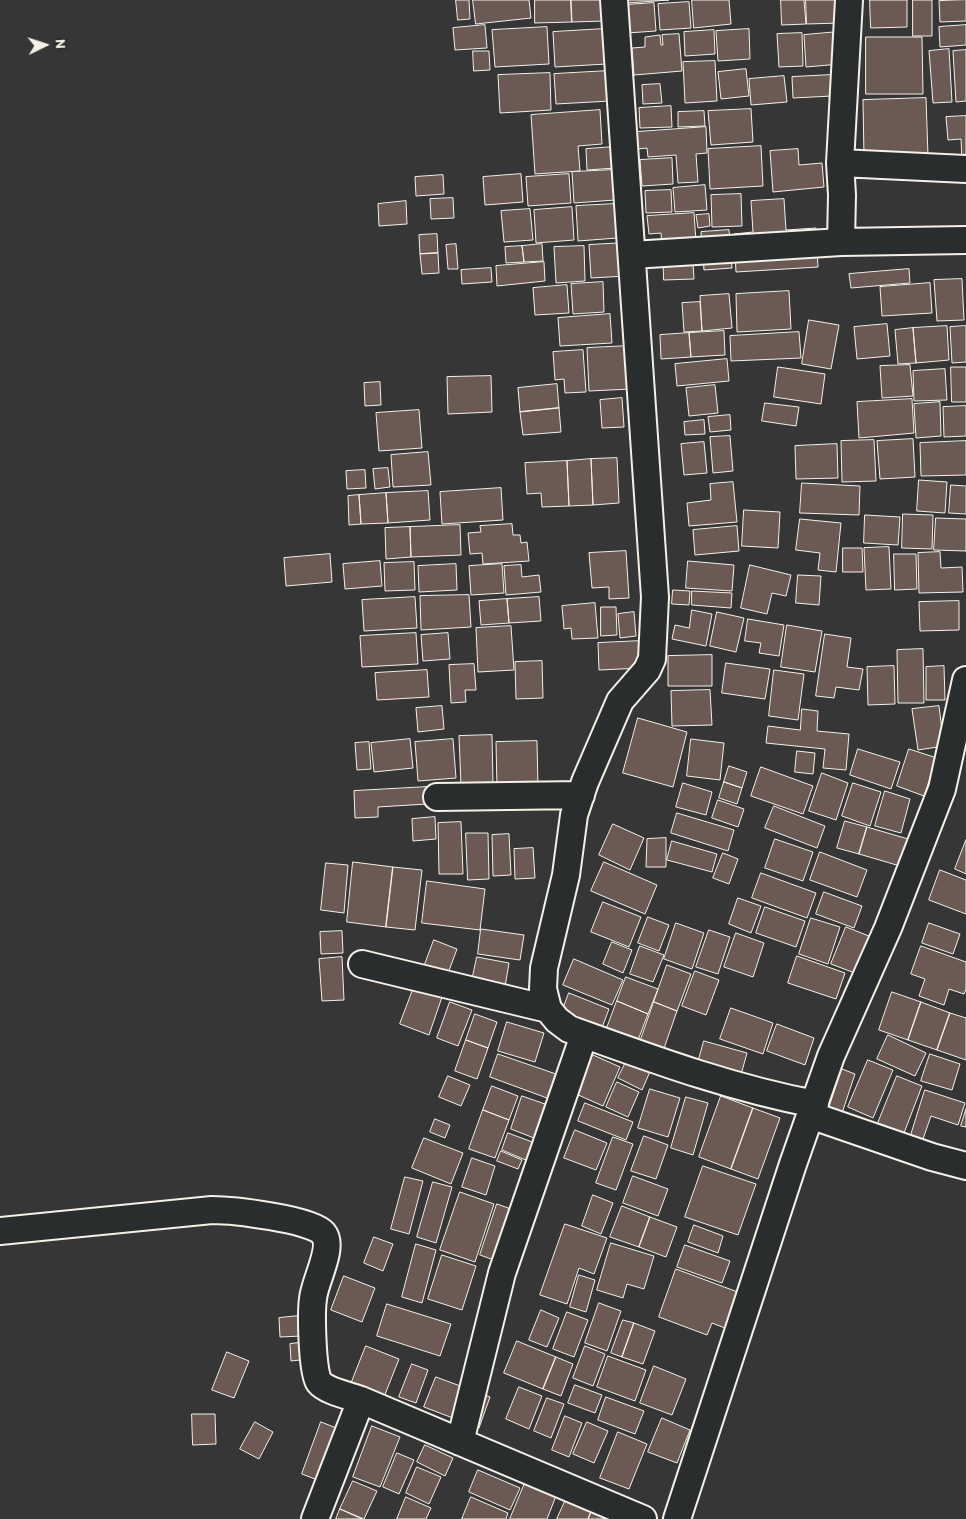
<!DOCTYPE html>
<html>
<head>
<meta charset="utf-8">
<style>
	body { margin:0 }
	#map { position:relative; width:966px; height:1519px; overflow:hidden; background:#373636; font-family:Itim,sans-serif }
	canvas { display:block }
	.north { position:absolute; left:20px; top:20px; width:50px; height:50px; -webkit-text-stroke:4px #2a2d2e; paint-order:stroke; rotate:86deg; font-size:14px; font-weight:700; line-height:20px; text-align:center; color:#f4f1e8 }
	.north::after { content:''; display:block; margin:auto; width:18px; height:22px; background:#f4f1e8; clip-path:polygon(50% 0,100% 100%,50% 72%,0 100%) }
</style>
</head>
<body>
<div id="map">
<canvas width="966" height="1519"></canvas>
<div class="north">N</div>
</div>
<script>
const ctx = document.querySelector('canvas').getContext('2d');
ctx.lineJoin = 'round';
function fillPath(path, color) { ctx.fillStyle = color; ctx.fill(path, 'evenodd'); }
function trace(path, color, width, dash) { ctx.strokeStyle = color; ctx.lineWidth = width; ctx.lineCap = dash ? 'butt' : 'round'; ctx.setLineDash(dash || []); ctx.stroke(path); }
const building = new Path2D(`
	M456,0h13l1,19 -12,1z
	M473,0h56l2,18 -55,6z
	M535,0h36l1,22 -37,1z
	M571,0h34v21l-33,1z
	M628,0h41l-41,3z
	M692,0h37l2,24 -37,4z
	M781,0h23l2,24 -24,1z
	M806,0h33l1,23 -33,1z
	M870,0h37v27l-36,1z
	M913,0h19v36h-19z
	M966,0v21l-26,1 -1,-21z
	M689,2l2,26 -31,2 -2,-26z
	M654,3l2,28 -29,2 -2,-28z
	M485,25l2,23 -32,2 -2,-22z
	M966,25v20l-26,2 -1,-20z
	M547,27l2,37 -54,3 -3,-37z
	M604,29l2,35 -51,3 -2,-35z
	M749,29l1,30 -32,2 -2,-30z
	M714,30l1,24 -30,2 -1,-24z
	M838,32l2,32 -34,3 -2,-32z
	M802,33l1,33 -24,1 -2,-33z
	M679,34l3,37 -48,4 -2,-27 13,-1v-10l15,-2 1,10h2l-1,-10z
	M866,37h56l1,57h-57z
	M949,49l3,53 -19,1 -4,-52z
	M966,50v51l-10,1 -3,-51z
	M473,51h16l1,19 -16,1z
	M715,61l2,40 -32,2 -2,-41z
	M746,69l3,27 -28,3 -3,-27z
	M608,71l2,30 -54,3 -2,-30z
	M550,73l1,37 -51,3 -2,-38z
	M832,75v21l-39,2 -1,-21z
	M784,76l3,26 -36,3 -2,-26z
	M660,84l2,19 -19,1 -1,-19z
	M926,98l2,58 -64,2 -1,-58z
	M671,106l1,21 -32,1 -1,-20z
	M751,109l2,33 -42,3 -3,-34z
	M600,110l2,34 -24,2 2,25 -45,3 -4,-59z
	M704,111l1,15 -27,1v-15z
	M966,116v45h-4l-1,-22 -13,1 -2,-23z
	M706,127l1,26 -11,1 2,28 -20,1 -2,-28 -28,2 -1,-9 -9,1 -1,-17z
	M761,146l2,40 -53,3 -2,-40z
	M614,147l1,21 -28,2 -1,-21z
	M798,149l1,16 23,-2 2,24 -51,5 -3,-41z
	M672,158l1,26 -31,2 -2,-26z
	M613,170l2,30 -41,3 -2,-31z
	M521,174l2,28 -38,3 -2,-28z
	M569,174l2,29 -43,3 -2,-29z
	M443,175l1,19 -28,2 -1,-19z
	M705,185l2,25 -32,2 -2,-24z
	M671,190l1,22 -26,1 -1,-22z
	M741,194l1,32 -30,1 -1,-32z
	M453,198l1,20 -23,1 -1,-20z
	M784,199l2,31 30,-2 2,39 -82,5 -2,-38 19,-2 -2,-31z
	M406,201l1,23 -28,2 -1,-22z
	M615,204l2,34 -39,3 -2,-35z
	M572,207l2,33 -38,3 -2,-33z
	M530,209l3,31 -29,2 -3,-31z
	M694,213l2,29 -34,3 -1,-12 -12,1 -2,-18z
	M709,214l1,12 -12,2 -2,-13z
	M729,230l3,38 -28,2 -3,-38z
	M437,234l1,19 -18,1 -1,-19z
	M624,243l2,33 -35,2 -2,-33z
	M456,244l2,25h-10l-2,-24z
	M542,244l1,17 -19,1 -2,-16z
	M522,246l2,16 -18,1 -1,-16z
	M584,246l1,35 -29,2 -2,-36z
	M663,248l30,15 1,16 -30,1z
	M438,253l1,20 -17,1 -2,-20z
	M544,262l1,19 -48,5 -1,-20z
	M491,268l1,14 -30,2 -1,-14z
	M909,269l1,14 -59,5 -2,-14z
	M962,279l2,41 -27,1 -3,-41z
	M603,282l1,30 -31,2 -2,-30z
	M930,283l2,30 -50,3 -2,-29z
	M567,285l2,28 -34,2 -2,-27z
	M789,291l2,38 -54,3 -1,-38z
	M729,294l3,34 -30,3 -2,-35z
	M700,302l2,29 -18,1 -2,-29z
	M610,314l2,29 -52,3 -2,-28z
	M809,320l30,5 -8,44 -29,-5z
	M887,324l3,32 -33,3 -3,-32z
	M947,326l2,34 -33,3 -3,-35z
	M966,326v36l-14,1 -2,-36z
	M913,328l3,35 -18,1 -3,-34z
	M724,331l1,24 -34,2 -2,-24z
	M799,332l2,26 -70,3 -1,-25z
	M689,333l2,24 -30,2 -1,-24z
	M629,346l2,43 -42,2 -2,-43z
	M583,350l3,42 -21,1 -1,-14 -9,1 -2,-28z
	M727,359l2,22 -52,5 -2,-22z
	M910,365l3,31 -31,2 -2,-32z
	M778,367l47,7 -4,30 -47,-7z
	M951,367h15v35h-14z
	M945,369l2,31 -33,1 -1,-30z
	M491,376l1,36 -44,2 -1,-37z
	M380,382l1,23 -16,1 -1,-23z
	M557,384l2,24 -39,4 -2,-24z
	M715,385l3,28 -29,3 -3,-28z
	M622,398l2,29 -22,1 -2,-28z
	M912,399l2,34 -55,5 -2,-36z
	M940,402l1,34 -25,2 -2,-34z
	M765,403l34,4 -3,19 -34,-5z
	M966,406v30l-22,1 -1,-30z
	M559,408l2,24 -38,3 -3,-23z
	M419,410l3,38 -43,3 -3,-38z
	M730,415l1,15 -21,2 -2,-15z
	M704,420l1,14 -20,1 -1,-13z
	M730,436l3,35 -20,2 -3,-36z
	M913,439l2,38 -35,2 -3,-38z
	M874,440l2,41 -34,1 -1,-41z
	M966,441v34l-45,1 -1,-33z
	M704,442l3,31 -23,2 -3,-31z
	M837,444l1,34 -42,1 -1,-33z
	M428,452l3,33 -38,2 -2,-32z
	M617,458l2,45 -26,2 -2,-46z
	M591,459l2,46 -24,1 -2,-45z
	M567,461l2,45 -27,1 -1,-14 -14,1 -2,-31z
	M388,468l2,19 -15,2 -2,-20z
	M365,470l1,18 -19,1 -1,-18z
	M919,480l28,2 -2,31 -28,-2z
	M733,482l4,40 -48,4 -2,-23 24,-3 -1,-16z
	M802,483l58,3 -1,29 -59,-2z
	M951,485l15,1v28l-17,-1z
	M501,488l2,32 -61,4 -2,-32z
	M428,491l2,29 -42,3 -2,-30z
	M386,493l2,30 -27,1 -2,-29z
	M359,495l2,29 -12,1 -1,-29z
	M744,510l36,2 -2,36 -36,-2z
	M903,514l30,1 -1,34 -30,-1z
	M865,515l35,2 -2,28 -34,-2z
	M936,518l30,1v32l-32,-1z
	M800,519l41,4 -5,49 -18,-2 2,-17 -24,-3z
	M512,524l1,11h7l1,8 6,-1 2,19 -46,3 -1,-11 -12,1 -2,-21 13,-1 -1,-6z
	M460,525l1,30 -50,2 -1,-30z
	M737,526l2,25 -44,4 -2,-25z
	M410,527l1,30 -25,2 -1,-31z
	M889,547l2,42 -25,1 -2,-42z
	M843,548h19l1,24h-20z
	M626,551l3,47 -20,1v-12l-17,1 -3,-35z
	M940,552l1,16 21,-1 1,25 -44,1 -1,-40z
	M330,554l2,28 -46,4 -2,-28z
	M894,554h22l1,35 -22,1z
	M380,561l2,25 -37,3 -2,-25z
	M688,561l46,4 -2,26 -46,-3z
	M414,562l1,28 -30,1 -1,-28z
	M456,564l1,26 -38,2 -1,-26z
	M502,564l2,29 -33,2 -2,-29z
	M521,565l1,12 17,-2 2,17 -35,3 -2,-29z
	M750,565l41,10 -5,21 -14,-3 -5,21 -26,-6z
	M798,575l23,1 -2,29 -23,-2z
	M673,590l17,1 -1,14 -17,-1z
	M692,591l40,2 -1,15 -39,-3z
	M469,595l2,32 -50,3 -1,-34z
	M415,597l2,31 -53,3 -2,-31z
	M539,597l2,24 -32,2 -2,-24z
	M507,599l2,24 -28,2 -2,-24z
	M959,601v29l-39,1 -1,-29z
	M595,603l3,35 -26,1 -1,-11 -7,1 -2,-23z
	M601,607h15l1,28 -16,1z
	M692,610l20,4 -6,32 -34,-7 3,-14 14,3z
	M634,612l2,24 -16,2 -2,-24z
	M717,612l27,6 -8,34 -26,-6z
	M748,619l36,6 -5,31 -20,-3 2,-10 -16,-2z
	M787,625l35,6 -7,41 -34,-5z
	M511,626l3,44 -36,2 -2,-44z
	M416,633l2,31 -56,3 -2,-31z
	M448,633l2,26 -27,2 -2,-26z
	M825,634l26,4 -4,29 16,2 -4,21 -23,-3 -2,11 -18,-2z
	M641,641l1,27 -43,2 -1,-27z
	M923,649l1,54h-26l-1,-53z
	M712,655v31h-44v-30z
	M542,661l1,37 -27,1 -1,-37z
	M726,663l44,6 -5,30 -43,-6z
	M474,664l2,26h-11l1,12 -15,1 -2,-38z
	M894,666l1,38 -27,1 -1,-38z
	M944,666l1,34h-19v-33z
	M427,670l2,27 -52,3 -2,-27z
	M774,670l30,4 -6,46 -29,-4z
	M710,690l2,35 -40,1 -1,-35z
	M442,706l2,23 -26,3 -2,-24z
	M939,706l5,40 -26,4 -6,-41z
	M802,709l16,2 -1,20 32,3 -3,36 -23,-2 2,-19 -59,-6 2,-17 32,4z
	M638,718l49,14 -14,55 -50,-14z
	M492,735l1,49 -32,1 -2,-49z
	M410,739l3,29 -39,4 -3,-29z
	M453,739l3,39 -38,3 -3,-39z
	M691,739l33,4 -4,37 -33,-4z
	M537,741l1,47h-41l-1,-46z
	M369,742l2,27 -14,1 -2,-27z
	M858,749l42,13 -9,27 -41,-14z
	M909,749l28,9 -13,38 -27,-10z
	M797,751l18,2 -2,21 -18,-2z
	M729,766l18,6 -5,16 -18,-6z
	M761,767l52,19 -10,28 -52,-18z
	M822,773l26,10 -12,37 -27,-9z
	M724,782l18,6 -5,16 -18,-6z
	M683,783l29,9 -6,23 -30,-8z
	M853,783l28,9 -11,34 -28,-10z
	M427,787v17l-49,3v10l-23,1 -1,-27z
	M885,791l25,8 -9,34 -26,-7z
	M718,800l26,9 -6,18 -26,-9z
	M774,806l51,20 -8,22 -52,-20z
	M677,813l57,17 -6,21 -57,-18z
	M435,817l1,22 -23,2 -1,-22z
	M845,821l22,6 -8,27 -22,-6z
	M461,822l2,52h-24l-1,-51z
	M613,824l31,14 -14,32 -31,-15z
	M867,827l41,12 -8,27 -41,-12z
	M466,833h22l1,46 -21,1z
	M509,834l2,41 -18,1 -1,-41z
	M666,838v29h-20l1,-28z
	M775,839l38,13 -10,29 -38,-13z
	M966,840v34l-11,-5z
	M672,841l45,13 -5,18 -45,-12z
	M533,848l2,30 -20,1 -1,-30z
	M820,852l47,18 -10,27 -47,-17z
	M723,853l15,6 -9,25 -16,-6z
	M353,862l40,5 -7,60 -39,-5z
	M604,862l53,23 -12,29 -54,-23z
	M326,863l22,2 -4,48 -23,-3z
	M393,867l29,3 -7,60 -29,-3z
	M940,870l26,10v34l-37,-14z
	M761,873l55,20 -9,25 -55,-20z
	M427,881l58,8 -5,41 -58,-7z
	M824,892l38,14 -8,22 -38,-14z
	M738,898l23,8 -10,27 -22,-9z
	M603,902l38,15 -12,30 -38,-15z
	M765,907l40,14 -9,26 -40,-14z
	M648,917l21,8 -10,26 -21,-8z
	M811,918l29,9 -12,37 -29,-10z
	M676,923l28,10 -12,36 -28,-10z
	M929,923l31,11 -7,20 -31,-11z
	M846,927l28,11 -14,37 -29,-11z
	M481,929l43,6 -4,25 -42,-6z
	M709,930l21,7 -12,37 -22,-7z
	M342,931l1,22 -22,1 -1,-22z
	M736,933l28,10 -11,34 -29,-10z
	M434,940l23,9 -10,27 -23,-9z
	M612,942l20,8 -9,23 -20,-9z
	M640,946l24,9 -11,27 -23,-8z
	M921,946l45,16v27l-2,5 -15,-5 -5,16 -25,-9 6,-17 -14,-5z
	M797,956l48,17 -9,26 -48,-16z
	M342,957l2,43 -22,1 -3,-42z
	M477,957l32,6 -4,24 -33,-6z
	M574,959l49,21 -11,25 -49,-20z
	M667,965l24,9 -14,37 -23,-9z
	M695,971l24,9 -13,35 -24,-9z
	M626,977l32,12 -10,25 -31,-13z
	M414,987l28,10 -13,38 -29,-11z
	M892,992l29,10 -13,38 -29,-10z
	M569,993l40,16 -9,24 -40,-16z
	M617,1001l31,13 -13,34 -31,-12z
	M450,1002l22,8 -14,36 -21,-8z
	M654,1002l23,9 -15,43 -23,-9z
	M921,1002l29,11 -13,37 -29,-10z
	M731,1008l42,15 -10,31 -43,-15z
	M950,1013l16,5v42l-29,-10z
	M475,1014l22,8 -9,26 -22,-8z
	M507,1022l37,11 -9,29 -37,-11z
	M777,1024l37,14 -9,27 -38,-14z
	M888,1035l38,18 -11,23 -38,-17z
	M466,1040l22,8 -11,31 -22,-8z
	M704,1041l43,12 -8,29 -43,-12z
	M498,1054l58,20 -9,24 -57,-21z
	M930,1054l30,10 -8,26 -31,-9z
	M593,1055l27,12 -17,39 -27,-12z
	M629,1056l23,11 -10,23 -24,-12z
	M868,1060l25,10 -20,48 -25,-11z
	M842,1069l13,5 -15,45 -13,-5z
	M448,1076l22,9 -9,21 -22,-9z
	M897,1076l25,10 -18,47 -26,-10z
	M617,1082l22,10 -11,25 -22,-10z
	M492,1086l26,10 -9,24 -26,-10z
	M650,1089l30,9 -12,39 -30,-9z
	M925,1090l40,13 -7,22 -27,-9 -8,23 -12,-4z
	M522,1096l23,8 -11,34 -23,-9z
	M721,1096l32,12 -22,61 -32,-12z
	M686,1097l22,6 -15,52 -22,-7z
	M585,1103l48,19 -7,18 -48,-19z
	M753,1108l27,10 -22,61 -27,-10z
	M966,1109v18l-5,-1z
	M483,1110l26,10 -14,38 -26,-9z
	M435,1119l15,6 -5,13 -15,-6z
	M575,1130l32,13 -11,27 -32,-12z
	M508,1133l27,10 -7,18 -26,-11z
	M644,1136l24,9 -12,34 -25,-8z
	M613,1137l20,7 -17,46 -20,-7z
	M424,1138l39,15 -12,31 -39,-16z
	M501,1151l21,9 -4,9 -21,-8z
	M472,1158l23,8 -9,29 -24,-8z
	M703,1166l53,18 -18,51 -53,-18z
	M633,1176l35,13 -10,27 -35,-13z
	M405,1177l18,4 -14,53 -18,-5z
	M433,1182l19,5 -16,56 -19,-6z
	M460,1192l34,12 -19,58 -35,-12z
	M593,1195l20,8 -12,31 -19,-8z
	M497,1204l14,5 -17,51 -14,-5z
	M622,1206l28,11 -11,30 -29,-10z
	M650,1217l27,10 -11,30 -27,-10z
	M565,1224l42,14 -13,36 -15,-6 -12,36 -27,-9z
	M694,1225l29,11 -5,17 -30,-11z
	M374,1237l19,7 -10,27 -19,-8z
	M611,1243l43,13 -10,33 -17,-5 -4,14 -26,-8z
	M416,1244l20,6 -14,53 -20,-6z
	M685,1245l45,16 -8,22 -45,-16z
	M442,1255l34,11 -14,44 -34,-11z
	M676,1269l67,25 -13,36 -18,-7 -5,12 -48,-18z
	M579,1275l16,5 -9,32 -16,-5z
	M344,1276l31,12 -13,34 -31,-12z
	M599,1303l22,8 -14,40 -22,-8z
	M387,1304l64,20 -11,32 -63,-20z
	M541,1310l18,8 -12,29 -18,-7z
	M567,1312l21,8 -14,37 -21,-8z
	M299,1316l2,20 -21,1 -1,-19z
	M623,1320l11,3 -12,34 -11,-4z
	M634,1323l21,8 -12,33 -21,-7z
	M517,1341l39,16 -13,32 -39,-16z
	M308,1342l1,17 -18,2 -1,-17z
	M366,1346l33,13 -15,38 -33,-13z
	M585,1346l20,8 -12,32 -20,-8z
	M227,1352l22,9 -15,37 -22,-8z
	M608,1356l38,14 -11,31 -38,-14z
	M556,1357l17,7 -12,32 -18,-7z
	M412,1364l16,6 -12,33 -17,-6z
	M654,1366l32,13 -14,36 -32,-12z
	M436,1377l54,20 -11,31 -55,-21z
	M575,1385l27,10 -7,18 -27,-10z
	M519,1387l23,9 -13,33 -23,-10z
	M606,1397l38,14 -9,23 -37,-14z
	M547,1398l17,6 -13,34 -17,-7z
	M192,1414h23l1,30 -23,1z
	M565,1416l17,7 -13,34 -17,-7z
	M662,1418l28,12 -13,33 -29,-11z
	M255,1422l18,10 -14,27 -19,-10z
	M321,1422l18,7 -19,52 -18,-7z
	M587,1422l21,9 -14,32 -21,-9z
	M372,1426l28,11 -20,50 -27,-10z
	M618,1432l29,12 -18,45 -29,-11z
	M425,1445l28,13 -8,18 -28,-14z
	M397,1453l17,7 -15,34 -16,-7z
	M417,1467l24,10 -12,27 -23,-11z
	M478,1470l42,18 -10,22 -41,-18z
	M353,1481l24,10 -13,28 -24,-10z
	M525,1483l31,13 -9,23h-37z
	M406,1497l25,11 -5,11h-29z
	M471,1497l37,16 -2,6h-44z
	M567,1497l26,11 -5,11h-31z
	M593,1508l17,11h-22z
	M340,1509l22,10h-26z`);
fillPath(building, '#6b5a54');
trace(building, '#f4f1e8', 1);
const minor = new Path2D(`
	M614,0l41,597 -3,62 -5,11 -27,31 -35,81 -11,33 -8,60 -22,93 -1,21 5,20 9,11 12,9c81,29 161,59 246,75
	M840,163l126,6
	M841,242l1,-47 -2,-32 9,-163
	M632,255l209,-13 125,-2
	M437,797l144,-2
	M362,964l186,45
	M810,1115l122,42 34,9
	M0,1231l212,-21c19,0 100,9 111,23 12,14 -9,49 -10,66 -2,13 -1,74 6,83 7,9 31,14 42,18l282,119
	M460,1442l42,-169 82,-238
	M315,1519l46,-119
	M677,1519l116,-355 38,-108 57,-128 54,-139 24,-109`);
trace(minor, '#f4f1e8', 30);
trace(minor, '#2a2d2e', 26);
</script>
</body>
</html>
